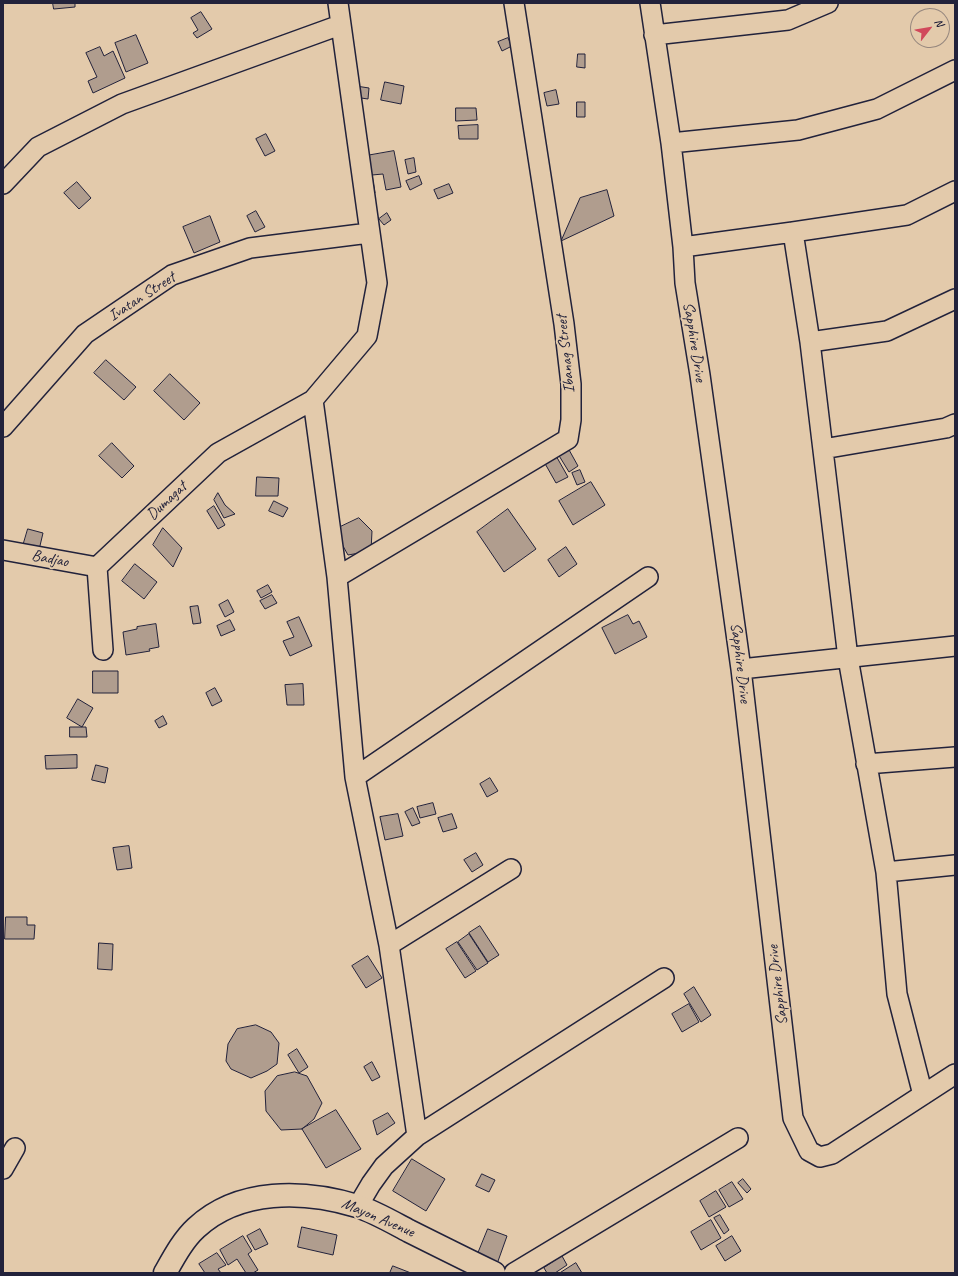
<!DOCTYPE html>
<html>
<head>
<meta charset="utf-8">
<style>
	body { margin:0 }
	#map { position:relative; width:958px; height:1276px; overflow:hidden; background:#e3caab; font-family:Caveat,sans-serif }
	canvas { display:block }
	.frame { position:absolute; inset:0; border:4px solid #22223b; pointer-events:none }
	.north { position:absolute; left:910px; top:8px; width:40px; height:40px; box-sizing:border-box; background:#e3caab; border:1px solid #96877e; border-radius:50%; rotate:59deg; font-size:11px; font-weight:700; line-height:16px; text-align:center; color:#22223b }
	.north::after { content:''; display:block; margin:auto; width:14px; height:18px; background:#d1495b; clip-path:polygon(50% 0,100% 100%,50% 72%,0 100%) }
</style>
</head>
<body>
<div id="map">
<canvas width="958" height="1276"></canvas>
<div class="frame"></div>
<div class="north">N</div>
</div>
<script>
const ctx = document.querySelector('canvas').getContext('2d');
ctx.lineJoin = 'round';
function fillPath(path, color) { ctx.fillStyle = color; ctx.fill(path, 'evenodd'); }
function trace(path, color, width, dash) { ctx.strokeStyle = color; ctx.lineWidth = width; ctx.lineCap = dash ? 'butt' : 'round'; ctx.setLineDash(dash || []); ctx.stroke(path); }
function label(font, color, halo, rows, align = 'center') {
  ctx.font = font + ' Caveat,sans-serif'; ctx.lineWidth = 4; ctx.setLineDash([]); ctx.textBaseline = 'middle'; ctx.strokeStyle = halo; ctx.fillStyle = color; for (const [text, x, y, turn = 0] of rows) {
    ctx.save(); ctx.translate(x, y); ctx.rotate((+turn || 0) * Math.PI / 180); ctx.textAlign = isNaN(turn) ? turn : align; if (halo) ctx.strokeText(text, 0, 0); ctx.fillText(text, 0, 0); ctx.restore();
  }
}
const building = new Path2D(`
	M53,3h22v4l-21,2z
	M201,12l11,17 -15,9 -4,-5 5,-3 -7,-12z
	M136,35l12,28 -22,9 -11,-29z
	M508,38l4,8 -10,5 -4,-9z
	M100,47l4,9 9,-5 12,27 -32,15 -5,-12 9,-4 -11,-24z
	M578,54h7v14l-8,-1z
	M385,82l19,4 -3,18 -20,-4z
	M356,86l13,2 -1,11 -14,-2z
	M556,90l3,14 -12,2 -3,-13z
	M577,102h8v15h-8z
	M456,108h20l1,12 -21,1z
	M478,125v14h-19l-1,-13z
	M266,134l9,17 -10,5 -9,-17z
	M394,151l7,36 -15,3 -3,-16 -11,1 3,18 -8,1 -7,-37z
	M414,158l2,14 -8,2 -3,-14z
	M419,176l3,8 -12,6 -4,-9z
	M77,182l14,16 -12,11 -15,-16z
	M449,184l4,9 -15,6 -4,-9z
	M607,190l7,26 -53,25 19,-43z
	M256,211l9,16 -10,5 -8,-16z
	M387,213l4,7 -7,5 -5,-6z
	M210,216l10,26 -26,11 -11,-26z
	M106,360l30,27 -12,13 -30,-27z
	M170,374l30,29 -16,17 -30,-29z
	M112,443l22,23 -12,12 -23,-22z
	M568,448l10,18 -9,6 -11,-18z
	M555,454l13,23 -12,6 -13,-23z
	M580,470l5,12 -8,3 -5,-12z
	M257,477l22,1 -1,18h-22z
	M591,482l14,23 -32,20 -14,-24z
	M218,493l7,12 10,9 -11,4 -10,-18z
	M274,501l14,7 -5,9 -14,-6z
	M214,506l11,19 -7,4 -11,-18z
	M508,509l28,40 -32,23 -27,-40z
	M359,518l13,13 -1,20 -23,4 -14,-25z
	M163,528l19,20 -9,19 -20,-22z
	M28,529l15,4 -4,17 -16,-4z
	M566,547l11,17 -18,13 -11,-17z
	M135,564l22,18 -13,17 -22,-18z
	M268,585l4,7 -11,6 -4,-7z
	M272,595l5,8 -12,6 -5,-8z
	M228,600l6,12 -9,5 -6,-12z
	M198,606l3,17 -8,1 -3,-17z
	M628,615l5,9 6,-3 8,16 -32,17 -13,-26z
	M299,617l13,29 -22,10 -7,-15 11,-4 -7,-15z
	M230,620l5,10 -14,6 -4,-10z
	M156,624l3,23 -10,2 1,2 -24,4 -3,-23 14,-3v-2z
	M93,671h25v22h-25z
	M303,684l1,21h-17l-2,-20z
	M215,688l7,13 -10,5 -6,-13z
	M78,699l15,9 -11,19 -15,-9z
	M163,716l4,8 -8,4 -4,-7z
	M70,727h16l1,10h-17z
	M77,755v13l-31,1 -1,-13z
	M96,765l12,3 -3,15 -13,-3z
	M490,778l8,13 -11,6 -7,-13z
	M433,803l3,11 -16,4 -3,-11z
	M413,808l7,15 -8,3 -7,-14z
	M398,814l5,22 -18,4 -5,-23z
	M452,814l5,14 -14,4 -5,-14z
	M129,846l3,22 -15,2 -4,-22z
	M476,853l7,12 -11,7 -8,-12z
	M6,917h21v8h8l-1,14h-29z
	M480,926l19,29 -11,7 -19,-29z
	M469,934l19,29 -11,7 -19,-28z
	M457,942l19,29 -11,7 -19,-29z
	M99,943l14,1 -1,26 -14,-1z
	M368,956l14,22 -16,10 -14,-22z
	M694,987l17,28 -10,7 -17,-28z
	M689,1004l10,18 -17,10 -10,-18z
	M256,1025l15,7 8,11 -2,21 -10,7 -16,7 -20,-9 -5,-8 2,-17 9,-15z
	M297,1049l11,18 -9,6 -11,-18z
	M372,1062l8,15 -8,4 -8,-14z
	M295,1072l12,4 15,27 -8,16 -12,10 -21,1 -15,-19 -1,-20 12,-15z
	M336,1110l25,39 -35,19 -24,-39z
	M388,1113l7,10 -18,12 -4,-14z
	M412,1159l33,20 -19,32 -33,-20z
	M482,1174l13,6 -6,12 -13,-6z
	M743,1179l8,10 -4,4 -9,-10z
	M732,1182l11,17 -14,8 -10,-17z
	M716,1191l10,16 -17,10 -9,-16z
	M720,1215l9,15 -5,4 -10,-16z
	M711,1220l10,18 -20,12 -10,-18z
	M302,1227l35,8 -4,20 -35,-8z
	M260,1229l8,15 -13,6 -8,-14z
	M488,1229l19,7 -10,28 -20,-8z
	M243,1236l9,15 -4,3 10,16 -5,3h-7l-9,-14 -9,6 -8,-15z
	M732,1236l9,15 -16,10 -9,-15z
	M217,1253l9,12 -8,4 3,4h-16l-6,-9z
	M562,1256l5,9 -12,8h-8l-3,-5z
	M576,1263l6,10h-22z
	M393,1266l18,7h-21z`);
fillPath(building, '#b09d8e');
trace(building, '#22223b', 1);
const street = new Path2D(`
	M650,3l21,140 12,104 2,36 15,92 41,294 52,449 16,33 11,6 12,-3 123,-80
	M654,35l134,-15 40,-17
	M671,143l127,-13 79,-21 78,-39
	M3,184l35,-37 84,-43 218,-79
	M793,232l17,110 38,316 38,214 11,122 26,101
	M683,247l110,-15 114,-17 48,-24
	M810,342l77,-11 68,-32
	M313,400l24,177 18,200 34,168 28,191
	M3,427l82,-93 87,-59 78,-27 119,-15
	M823,449l123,-21 9,-4
	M3,550l94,17
	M337,577l231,-138 3,-19v-36l-7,-60 -50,-321
	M103,650l-6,-83 121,-114 95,-53 54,-64 10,-53 -39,-280
	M741,669l214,-23
	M866,764l89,-7
	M355,777l293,-200
	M886,872l69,-7
	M389,945l122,-76
	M3,1169l12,-21
	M358,1206l13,-22 13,-18 33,-30 247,-158
	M514,1273l224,-135`);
const secondary = new Path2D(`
	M165,1273c9,-16 18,-33 31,-45 43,-40 108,-38 161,-22 18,6 35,16 52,25 28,14 56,28 85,42`);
trace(street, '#22223b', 22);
trace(secondary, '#22223b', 25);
trace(street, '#e3caab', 19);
trace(secondary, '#e3caab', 22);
label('16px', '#22223b', '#e3caab', [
	["Ivatan Street",142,297,-33],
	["Sapphire Drive",694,342,81],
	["Ibanag Street",566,354,-96],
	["Dumagat",167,501,-43],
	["Badjao",50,559,11],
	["Sapphire Drive",740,663,83],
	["Sapphire Drive",778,985,-97],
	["Mayon Avenue",378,1218,23]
]);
</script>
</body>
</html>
